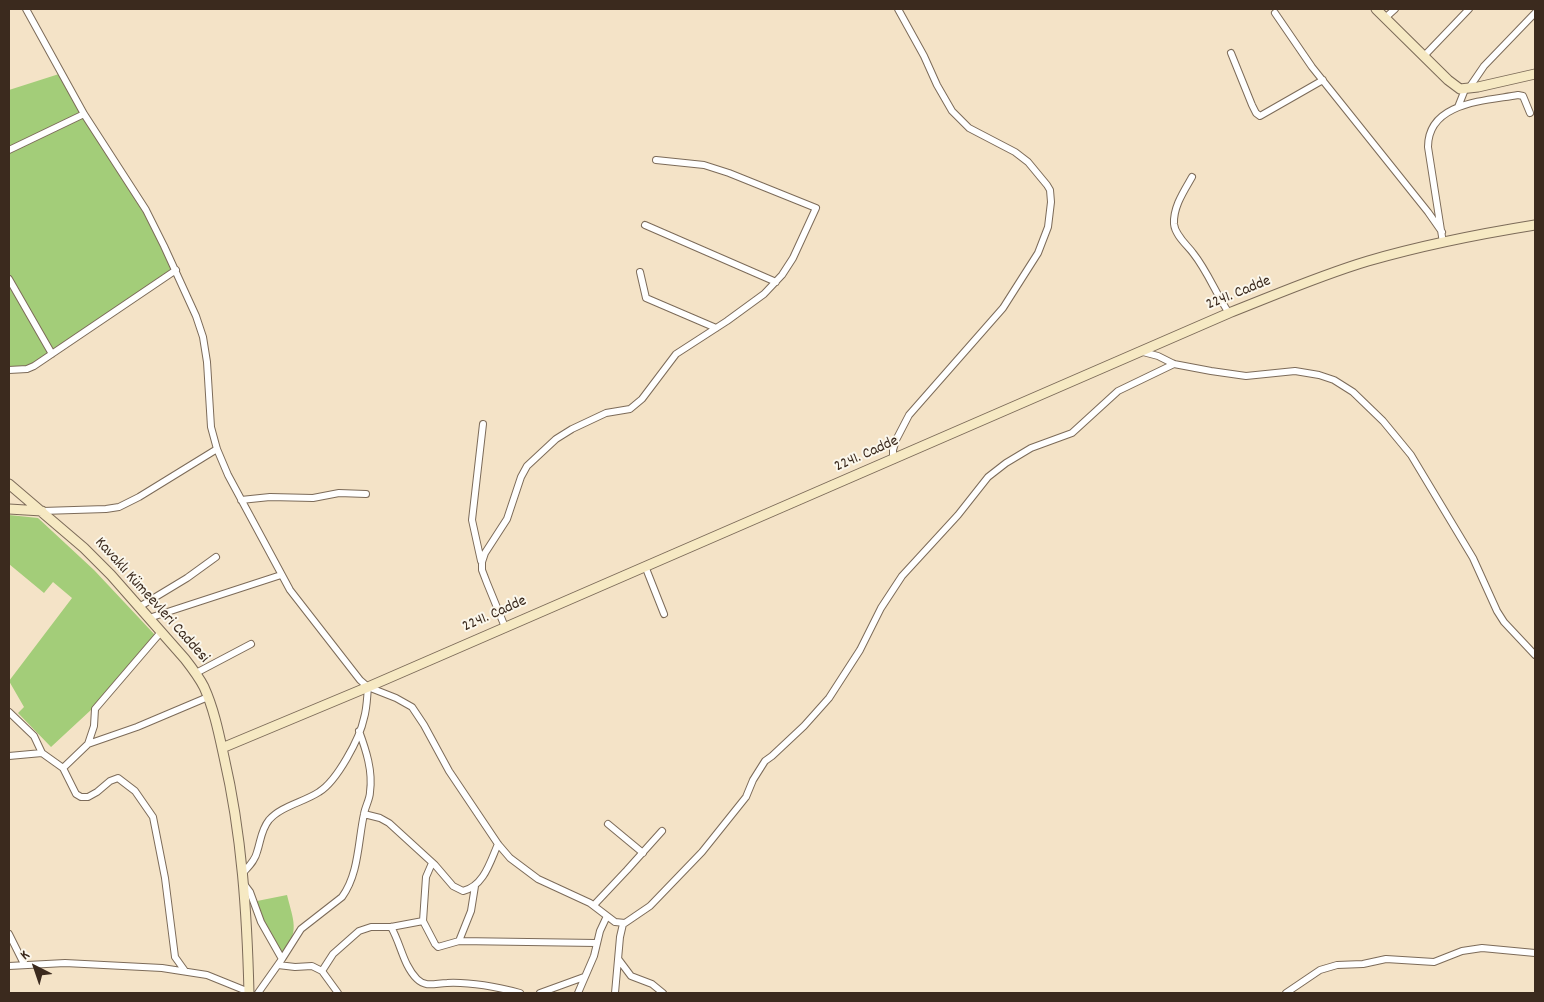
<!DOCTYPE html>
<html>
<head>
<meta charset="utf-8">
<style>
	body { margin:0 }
	#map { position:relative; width:1544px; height:1002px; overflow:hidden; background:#f4e3c7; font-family:Dekko,sans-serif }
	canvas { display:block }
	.frame { position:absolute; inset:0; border:10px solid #3b2a1e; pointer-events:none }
	.north { position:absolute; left:10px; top:942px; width:50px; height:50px; -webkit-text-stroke:4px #fbf7ec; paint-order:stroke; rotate:319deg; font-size:14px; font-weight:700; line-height:20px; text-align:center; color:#3b2a1e }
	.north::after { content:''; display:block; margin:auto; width:18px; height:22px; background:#3b2a1e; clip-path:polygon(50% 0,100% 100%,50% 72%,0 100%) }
</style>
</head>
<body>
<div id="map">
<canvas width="1544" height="1002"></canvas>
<div class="frame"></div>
<div class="north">K</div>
</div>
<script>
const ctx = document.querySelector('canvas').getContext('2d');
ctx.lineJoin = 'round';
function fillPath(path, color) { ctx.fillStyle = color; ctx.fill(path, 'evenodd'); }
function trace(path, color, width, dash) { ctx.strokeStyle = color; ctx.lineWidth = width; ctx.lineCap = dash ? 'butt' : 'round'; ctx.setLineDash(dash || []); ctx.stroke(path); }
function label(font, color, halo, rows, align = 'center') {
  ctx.font = font + ' Dekko,sans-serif'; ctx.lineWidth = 4; ctx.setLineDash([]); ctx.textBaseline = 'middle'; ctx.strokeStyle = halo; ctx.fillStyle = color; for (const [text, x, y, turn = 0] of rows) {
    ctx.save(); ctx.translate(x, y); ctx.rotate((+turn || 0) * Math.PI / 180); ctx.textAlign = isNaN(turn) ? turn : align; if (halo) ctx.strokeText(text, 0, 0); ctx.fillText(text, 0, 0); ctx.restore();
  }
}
fillPath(new Path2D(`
	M59,74l22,39 -72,36v-59z
	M83,116l58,89 31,64 -139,94 -6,3 -18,1v-215z
	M9,515l29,3 56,52 61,65 -63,74 -41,38 -33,-34 6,-6 -15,-26 63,-83 -19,-16 -9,11 -35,-29z
	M287,895c6,25 14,38 -6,58l-19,-34 -5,-18z`), '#a3cd79');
const street = new Path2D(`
	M26,9l58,105 62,96 18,36 32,70 7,21 4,25 4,65 6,22 11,26 62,115 70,90 8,7 28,11 16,9 12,18 25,46 49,73 12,14 28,21 52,24 25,19 10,1 25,-17 52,-54 44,-55 7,-17 12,-19 7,-5 32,-30 25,-28 31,-48 21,-42 21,-32 56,-61 30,-38 18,-14 25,-15 41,-15 46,-42 56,-27
	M1275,13l37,54 116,145 14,20
	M1385,18l10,-9
	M1231,53l21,52 4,8 4,3 63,-36
	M1424,56l45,-47
	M1469,88l15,-22 51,-53
	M1458,107l6,-15
	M9,150l75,-36
	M1192,177c-8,14 -19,30 -18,47 1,11 13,21 19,29 15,19 23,41 36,60
	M645,225l131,57
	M1443,243l-15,-96c0,-45 57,-46 90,-52l5,1 7,17
	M640,272l6,26 70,30
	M9,279l43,75
	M1143,352l15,4 16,8 37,7 35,5 49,-5 24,4 15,5 19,12 30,29 28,34 62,103 24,53 7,11 31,33
	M9,370l18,-1 7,-3 142,-96
	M893,460v-10l3,-10 13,-25 94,-107 35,-55 10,-26 3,-25 -1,-12 -3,-5 -19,-23 -13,-10 -46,-24 -17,-17 -15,-26 -13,-29 -26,-47
	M241,500l29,-3 43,1 26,-5 27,1
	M42,511l64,-2 13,-2 20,-10 78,-48
	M481,561l-9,-41 11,-96
	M645,566l19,48
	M139,607l48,-29 29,-21
	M149,618l132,-43
	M505,627l-18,-44 -5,-13v-8l3,-9 22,-34 14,-42 6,-11 29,-27 16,-10 34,-16 24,-4 12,-10 34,-45 51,-33 37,-27 18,-19 11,-17 23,-50 -87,-35 -25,-8 -48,-5
	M196,673l55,-29
	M9,712l25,24 8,17 21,15 13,26 5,3h7l9,-5 13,-11 8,-3 17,13 18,26 12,61 10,79 10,14
	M88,744l6,-18 1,-17 66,-77
	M9,756l33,-3
	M63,768l25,-24 49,-17 71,-30
	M364,814l16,4 9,5 46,42 18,21 10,5c21,-5 27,-29 35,-47
	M608,824l35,29
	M242,874c6,-7 13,-13 15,-22 4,-12 4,-22 12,-32 12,-14 35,-18 50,-28 18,-11 41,-54 45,-74 3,-10 3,-21 4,-31
	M244,884l6,8 11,30 21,37 -24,34
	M594,905l33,-35 35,-39
	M423,921l12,23 3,3 21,-6 137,2
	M391,927c10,17 12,38 26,52 9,9 19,4 30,4 23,-1 50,4 73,10
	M9,934l15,30
	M459,941l12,-30 4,-25
	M282,959l19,-30 41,-32c17,-23 16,-56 22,-83 1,-7 6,-15 6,-22 3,-21 -4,-42 -11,-61
	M619,960l12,16 21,8 11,9
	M278,965l17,2 17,-1 10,5 16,22
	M9,966l56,-3 97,5 45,7 42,17
	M322,971l11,-17 26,-23 12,-4h20l32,-6 3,-44 6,-14
	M540,993l44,-16
	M578,993l16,-37 6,-25 7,-15
	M615,993l5,-56 3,-13
	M1286,993l34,-23 17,-5 26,-1 23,-5 48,3 28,-11 20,-3 53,5`);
const secondary = new Path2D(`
	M1376,9l72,71 12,9 18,-2 57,-13
	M9,484l75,64 27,27 74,84c7,9 14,18 19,28 10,22 15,47 20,70 18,78 23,157 25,236
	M9,509l33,2
	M222,748l146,-61 861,-374c46,-18 92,-38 139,-52 55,-16 111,-27 167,-36`);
trace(street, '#7c6b59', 8);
trace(secondary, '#7c6b59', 11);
trace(street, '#fff', 6);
trace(secondary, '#f6e9c3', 9);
label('16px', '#3b2a1e', '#fbf7ec', [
	["2241. Cadde",1239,294,-22],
	["2241. Cadde",867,455,-24],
	["Kavaklı Kümeevleri Caddesi",151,601,48],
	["2241. Cadde",495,615,-24]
]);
</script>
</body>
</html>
